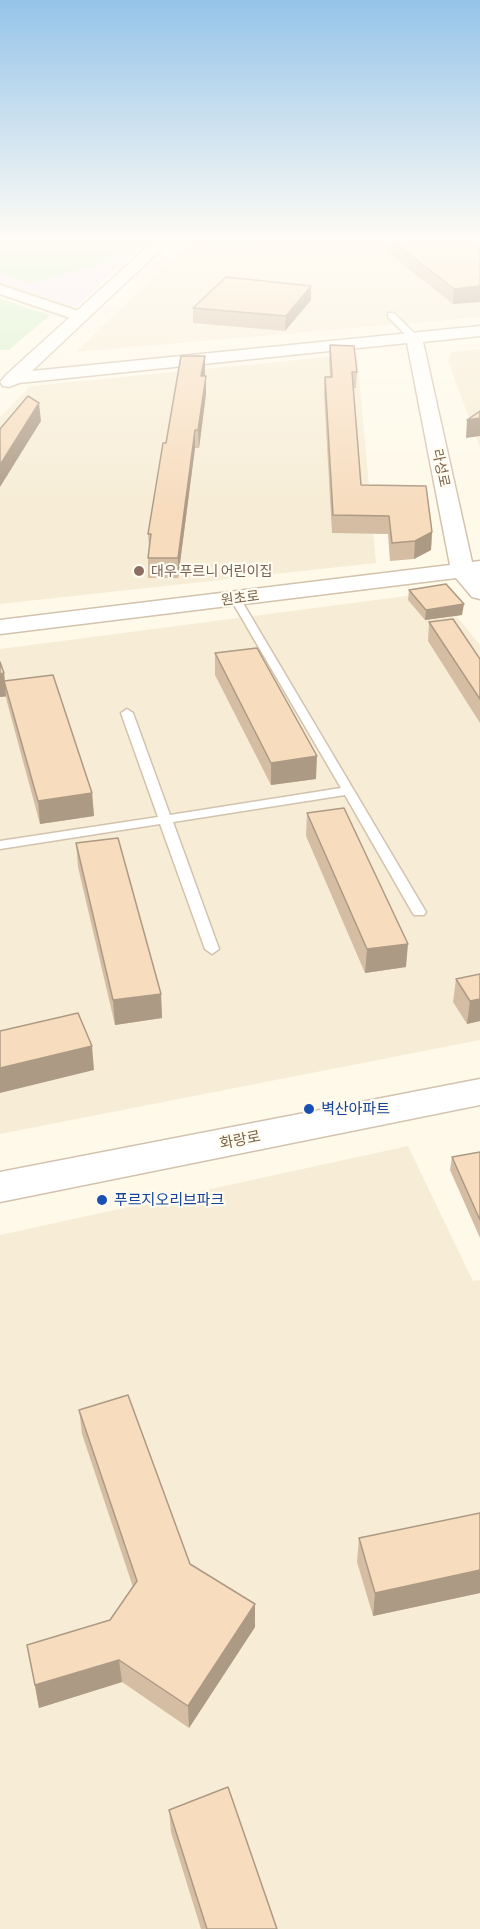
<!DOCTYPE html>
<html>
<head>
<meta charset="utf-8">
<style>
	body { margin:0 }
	canvas { display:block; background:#fef9e9 }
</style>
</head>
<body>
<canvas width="480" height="1929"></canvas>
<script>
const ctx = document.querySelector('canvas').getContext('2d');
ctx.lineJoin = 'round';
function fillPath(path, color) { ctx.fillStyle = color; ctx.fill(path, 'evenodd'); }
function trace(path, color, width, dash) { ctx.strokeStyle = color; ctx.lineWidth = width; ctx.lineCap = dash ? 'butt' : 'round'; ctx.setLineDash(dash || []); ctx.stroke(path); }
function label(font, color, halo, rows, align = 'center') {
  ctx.font = font + ' Commissioner,"Noto Sans KR",sans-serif'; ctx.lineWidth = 4.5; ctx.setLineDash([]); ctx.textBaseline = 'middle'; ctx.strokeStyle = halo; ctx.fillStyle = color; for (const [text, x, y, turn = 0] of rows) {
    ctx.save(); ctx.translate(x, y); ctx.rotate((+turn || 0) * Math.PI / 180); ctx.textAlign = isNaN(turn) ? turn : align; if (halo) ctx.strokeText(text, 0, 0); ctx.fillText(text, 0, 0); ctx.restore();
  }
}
fillPath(new Path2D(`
	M194,239h286v78l-404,35z
	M480,349v99l-32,-87 3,-9z
	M357,354l19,209 -376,41v-187l30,-31z
	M437,592l43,53v395l-480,94v-485z
	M408,1146l65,135 7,-1v649h-480v-694z`), '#f7edd6');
fillPath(new Path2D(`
	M0,239h147l-71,68 -76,-25z`), '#f6e5fb');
fillPath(new Path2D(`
	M13,239h126l-33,24 -75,20 -31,-10v-30z
	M0,299l50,16 -41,35h-9z`), '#d0eec5');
const service = new Path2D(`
	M144,240l20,3 -3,2 -19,-2z
	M388,313h6l23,23v4h-6l-23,-23z
	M235,595l5,3 186,314 -2,3h-10l-2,-3 -67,-117 -172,27 46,127 -7,5 -7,-5 -45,-125 -160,25v-8l158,-24 -37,-104 6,-4 6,4 37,102 171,-27 -111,-190z`);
const minor = new Path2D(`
	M0,285l84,28 2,3 -7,4 -5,-1 -74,-25z`);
const tertiary = new Path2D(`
	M156,239h16l-140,132 448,-45v10l-57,6 49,220 8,-1v38l-8,-2 -16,-19 -456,56v-14l450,-55 -43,-222 -388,40 -10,4 -6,-1 -3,-4 7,-8z
	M480,1079v26l-480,97v-30z`);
trace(service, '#d3c2ad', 3);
trace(minor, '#d3c2ad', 4);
trace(tertiary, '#d3c2ad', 3);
fillPath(service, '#fff');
fillPath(minor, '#fff');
fillPath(tertiary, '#fff');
fillPath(new Path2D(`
	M216,239h54v8l-54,-5z
	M387,239l36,1 57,-1 -27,65 -67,-53z
	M311,286v14l-26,31 -92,-8v-15z
	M330,345l27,27 -1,16h-3l8,97 71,47 -1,18 -17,9 -24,2 -2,-27 -56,-1 -8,-140 1,-16h5l-1,-16z
	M205,373l1,21 -7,54h-4l-17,130h-30v-20l1,-10 -1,-14 18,-91z
	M409,590l53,25 -37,5 -17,-20z
	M429,622l51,37v64l-52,-82z
	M215,653l101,126 -45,6 -56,-110z
	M0,662l4,11 1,8 87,112 2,23 -54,8 -33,-122 -1,-5h-6z
	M307,813l99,154 -41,6 -59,-137z
	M76,843l85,151 1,24 -47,7 -37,-158z
	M480,974v47l-13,3 -14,-22 3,-23z
	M480,1152v86l-30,-68 2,-13z
	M79,1410l111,154 65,40v23l-66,101 -67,-46 -83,26 -12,-63 83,-25 23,-33 -51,-153z
	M480,1513v80l-107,23 -16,-54 2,-24z
	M169,1810l108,119h-76l-30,-97z`), '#d4bda3');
fillPath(new Path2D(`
	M311,286v14l-26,31 1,-15z
	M480,286v16l-27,2 1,-15z
	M205,356v17l-4,21v-18z
	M206,376v18l-7,54 -1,-18z
	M39,403l2,18 -41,66v-22z
	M480,418v18l-14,2 1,-18z
	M195,430v18l-17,130v-20z
	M432,532l-1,18 -17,9 1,-18z
	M464,604l-2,11 -37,5 1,-10z
	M4,673l2,23 -6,1v-23z
	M317,756l-1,23 -45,6v-22z
	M92,793l2,23 -54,8 -2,-23z
	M408,944l-2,23 -41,6 2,-24z
	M161,994l1,24 -47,7 -2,-25z
	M480,999v22l-13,3 3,-23z
	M92,1046l2,24 -94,23v-25z
	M480,1570v23l-107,23 2,-23z
	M255,1604v23l-66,101 -1,-22z
	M119,1660l3,22 -83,26 -4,-23z`), '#ad9a85');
const building = new Path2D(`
	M390,239h90v47l-26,3z
	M226,277l85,9 -25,30 -93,-8z
	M330,345l24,1 3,26h-5l9,113 65,1 6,46 -17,9 -23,2 -3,-27 -56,-1 -8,-138h7z
	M181,356h24l-4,20h5l-8,54h-3l-17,128h-30l3,-24h-3l15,-91h3z
	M28,396l11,7 -39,62v-36z
	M480,411v7l-13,2z
	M446,584l18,20 -38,6 -17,-20z
	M453,619l27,40v40l-51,-77z
	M257,648l60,108 -46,7 -56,-110z
	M0,662l4,11 -4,1z
	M53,675l39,118 -54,8 -34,-120z
	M344,808l64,136 -41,5 -60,-136z
	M118,838l43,156 -48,6 -37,-157z
	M480,974v25l-10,2 -14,-22z
	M78,1013l14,33 -92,22v-37z
	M480,1152v68l-28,-63z
	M128,1395l62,169 65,40 -67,102 -69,-46 -84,25 -8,-40 83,-25 27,-39 -58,-171z
	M480,1513v57l-105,23 -16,-55z
	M228,1787l49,142h-70l-38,-119z`);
fillPath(building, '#f7dcbe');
trace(building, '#ad9a85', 1.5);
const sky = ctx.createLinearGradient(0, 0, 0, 509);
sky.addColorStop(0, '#95c4e9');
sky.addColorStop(0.47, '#fffcf5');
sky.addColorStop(1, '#fffcf500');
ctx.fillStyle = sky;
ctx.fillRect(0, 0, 480, 509);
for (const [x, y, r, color] of [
	[139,571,6,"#8d6e63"],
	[309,1109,6,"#1a4fb4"],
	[102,1200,6,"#1a4fb4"]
]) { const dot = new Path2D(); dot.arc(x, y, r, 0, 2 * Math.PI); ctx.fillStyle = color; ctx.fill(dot); trace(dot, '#fffcf1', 2); }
label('14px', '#7c6349', '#fffcf1', [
	["라성로",441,468,78],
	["원초로",240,598,-7]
]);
label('14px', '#785e54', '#fffcf1', [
	["대우 푸르니 어린이집",151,571]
], 'left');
label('15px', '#164399', '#fffcf1', [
	["벽산아파트",321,1109],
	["푸르지오리브파크",114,1200]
], 'left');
label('15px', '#7c6349', '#fffcf1', [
	["화랑로",240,1140,-11]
]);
</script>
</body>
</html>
